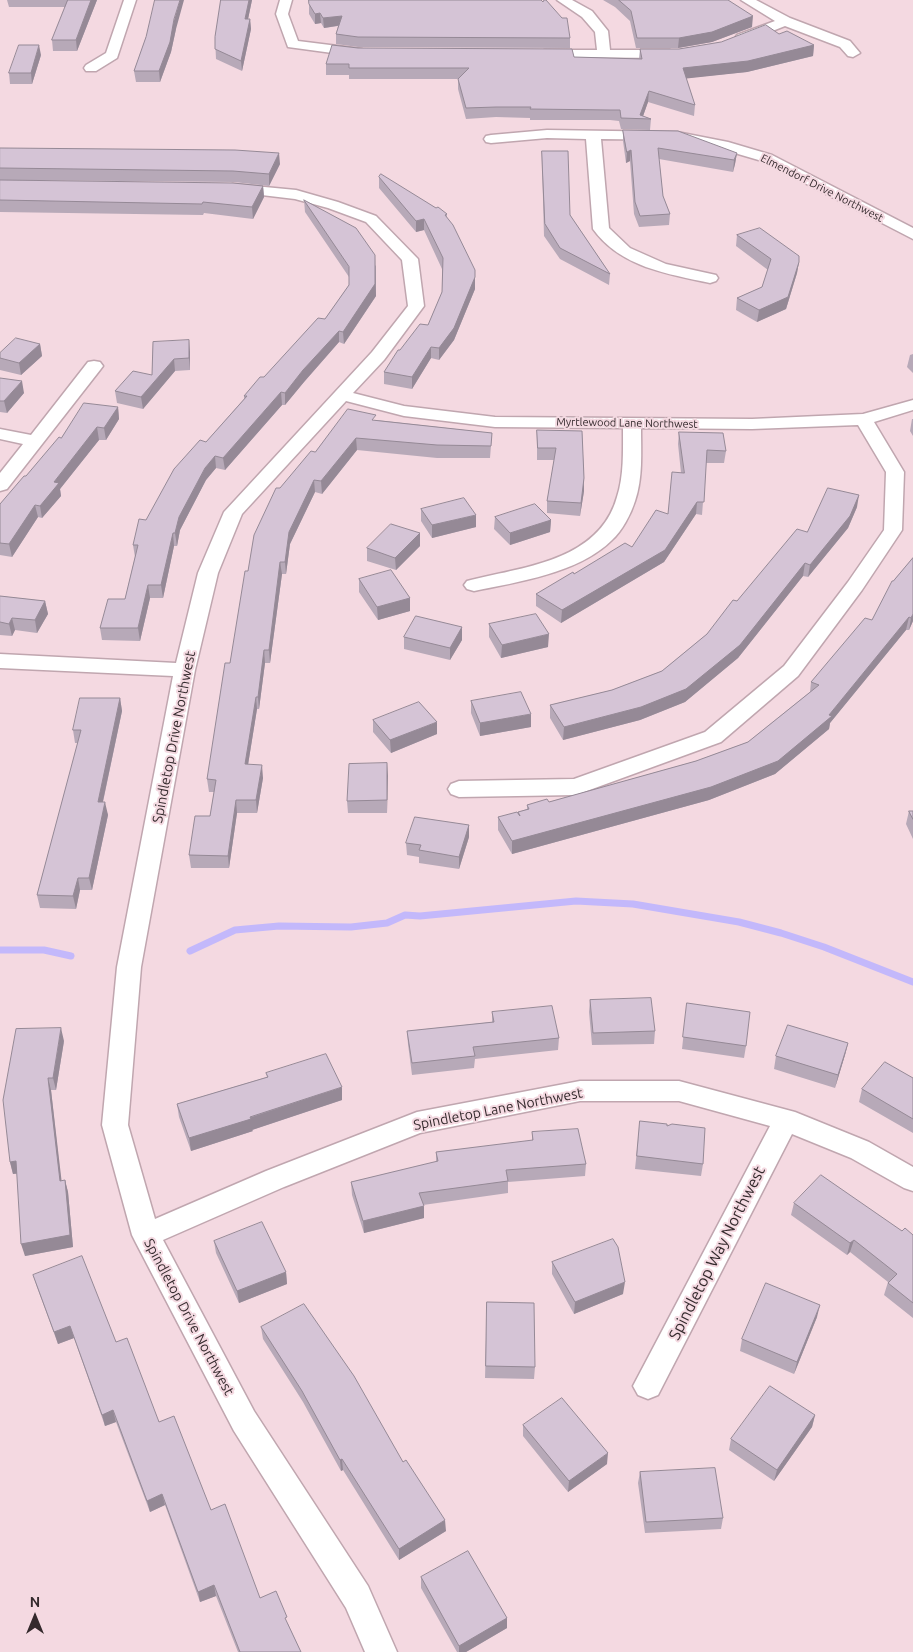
<!DOCTYPE html>
<html>
<head>
<meta charset="utf-8">
<style>
	body { margin:0 }
	#map { position:relative; width:913px; height:1652px; overflow:hidden; background:#f4d9e1; font-family:Ubuntu,sans-serif }
	canvas { display:block }
	.north { position:absolute; left:10px; top:1592px; width:50px; height:50px; -webkit-text-stroke:4px #f4d9e1; paint-order:stroke; rotate:0deg; font-size:14px; font-weight:700; line-height:20px; text-align:center; color:#342a2d }
	.north::after { content:''; display:block; margin:auto; width:18px; height:22px; background:#342a2d; clip-path:polygon(50% 0,100% 100%,50% 72%,0 100%) }
</style>
</head>
<body>
<div id="map">
<canvas width="913" height="1652"></canvas>
<div class="north">N</div>
</div>
<script>
const ctx = document.querySelector('canvas').getContext('2d');
ctx.lineJoin = 'round';
function trace(path, color, width, dash) { ctx.strokeStyle = color; ctx.lineWidth = width; ctx.lineCap = dash ? 'butt' : 'round'; ctx.setLineDash(dash || []); ctx.stroke(path); }
function fillPath(path, color) { ctx.fillStyle = color; ctx.fill(path, 'evenodd'); }
function label(font, color, halo, rows, align = 'center') {
  ctx.font = font + ' Ubuntu,sans-serif'; ctx.lineWidth = 4; ctx.setLineDash([]); ctx.textBaseline = 'middle'; ctx.strokeStyle = halo; ctx.fillStyle = color; for (const [text, x, y, turn = 0] of rows) {
    ctx.save(); ctx.translate(x, y); ctx.rotate((+turn || 0) * Math.PI / 180); ctx.textAlign = isNaN(turn) ? turn : align; if (halo) ctx.strokeText(text, 0, 0); ctx.fillText(text, 0, 0); ctx.restore();
  }
}
trace(new Path2D(`
	M0,950h44l27,6
	M190,951l45,-21 44,-4 72,1 36,-4 18,-8 15,1 156,-15 57,3 106,18 42,11 43,14 89,35`), '#c3b8fb', 7);
const minor = new Path2D(`
	M124,0h12l-19,58 -21,13h-10l-2,-3 2,-3 20,-12z
	M280,0h12l-4,14 10,27 64,8 7,4 -7,4 -74,-10 -12,-33z
	M557,0h15l20,11 16,20 2,19h60l7,4 -7,4 -131,-1 -2,-3 7,-4h53l-2,-18 -13,-15z
	M741,0h15l34,18 60,23 10,12 -7,4 -5,-1 -8,-9 -55,-21 -38,15h-10l-2,-3 2,-3 38,-14z
	M547,130l130,2 51,10 44,13 141,73v11l-151,-78 -41,-12 -44,-9 -76,-1 8,89 21,20 36,16 50,11 2,3 -2,3 -6,2c-42,-9 -90,-16 -117,-54l-7,-90 -39,-1 -56,5 -5,-1 -2,-3 2,-3 5,-1z
	M233,184l63,6 42,12 38,14 42,43 6,47 -40,54 -31,33 51,13 91,11 257,2 111,-5 50,-14v10l-39,12 30,50 -2,58 -40,60 -64,86 -77,66 -137,50 -8,3 -117,2 -8,-3 -3,-5 3,-5 8,-3 115,-2 131,-47 79,-66 64,-84 36,-52 2,-58 -28,-47 -106,4 -111,-1c0,24 2,50 -6,73 -4,13 -13,30 -23,39 -33,33 -94,42 -138,51l-7,-2 -3,-4 3,-4c54,-14 132,-19 150,-84 7,-21 6,-46 6,-69l-128,-1 -91,-11 -58,-15 -104,113 -24,59 -23,97 -54,297 -13,158 27,94 111,-48 151,-59 163,-31h99l116,31 74,30 44,25v24l-9,-3 -53,-30 -59,-24 -134,261 -10,4 -10,-4 -5,-9 137,-260 -91,-25h-99l-160,32 -136,54 -121,53 91,171 114,175 29,66h-32l-19,-44 -112,-177 -98,-188 -4,-8 -30,-110 15,-158 56,-291 -173,-8v-14l176,9 22,-90 26,-61 148,-160 36,-46 -6,-46 -36,-38 -38,-14 -33,-9 -67,-8 -2,-3 2,-3z
	M94,361l6,1 3,4 -3,4 -93,119 -7,2v-18l23,-29 -23,-5v-10l31,6 57,-73z`);
trace(minor, '#c0a6af', 3);
fillPath(minor, '#fff');
fillPath(new Path2D(`
	M7,0h90l-20,51h-24l-1,-11 13,-33h-56z
	M221,0h31l-4,19h2l1,10 -9,42 -26,-12 -1,-22z
	M603,0h125l24,27 -40,15 -34,6h-42l-6,-27 -15,-14z
	M309,4l261,34v10l-212,-1 -22,-3v-10l2,-8 -14,2 -3,-5 -6,1 -6,-10z
	M176,29l-5,23 -11,30h-24l-2,-11 12,-34z
	M779,34l35,11 -1,11 -66,16 -61,6 9,27 -1,11 -46,-14 -5,14 8,3 -1,11 -29,-1 -2,-8 -9,-1h-80v-2l-34,-1 -30,2 -8,-30v-10h-109v-4h-23v-11l32,-16 216,9 65,2 1,-10h39z
	M41,55l-9,29h-22l-1,-11z
	M623,130l114,23 -2,11 -2,8 -74,-13 4,37 7,18 -1,11 -30,2 -5,-13 -4,-53 -4,2 -3,-22z
	M0,148l280,16 -11,22 -35,-4 -223,-2 252,6 1,11 -11,22 -49,-6 -1,2 -203,-3z
	M542,151l28,64 40,59 -1,11 -49,-26 -16,-23 -2,-74z
	M379,177l68,37v3l28,72 -21,51 -15,20 -8,-2 -19,31 -28,-5v-12l16,-22 28,-25 14,-33v-23l-18,-39 -8,2 -37,-44z
	M304,200l72,66v30l-32,48 -5,-2 -35,40 -19,23h-3l-57,65 -9,-2 -10,12 -26,50 -3,16h-3l-11,52h-13l-10,43 -38,-1 -2,-12 25,-29 10,-42 -2,-12 13,-25 60,-78 38,-43v-3l81,-77 24,-34v-8l-44,-65z
	M737,235l62,27 -2,11 -11,36 -29,13 -21,-12 1,-12 25,-11 6,-17 -32,-24z
	M153,342l37,10v18l-15,1 -32,38 -26,-6 -2,-12 37,-16z
	M40,344l2,12 -21,19 -21,-5v-17z
	M913,354v19l-6,-6 3,-12z
	M0,378l24,15 -17,20 -7,-1z
	M118,407l1,12 -13,21h-7l-39,49 1,7 -19,22 -4,-1 -26,40 -12,-2v-51l61,-66z
	M912,419h1v17l-3,-5z
	M376,420l116,13 -2,25h-53l-80,-8 -35,44 -7,-2 -25,52 -4,30h-4l-12,89h-5l-6,46h-2l-9,56 15,13 -6,35h-20l-8,55h-38l-2,-13 21,-39 4,-24h-5l-2,-13 41,-208 32,-83 35,-36z
	M537,430l45,1 2,47v13l-4,25 -33,-3v-12l7,-41h-17z
	M679,432l47,19 -2,12h-18l-4,52 -6,-1 -32,48 -103,61 -25,-17v-12l38,-20 58,-27 36,-33 13,-41 -3,-29z
	M857,507l-9,21 -40,49 -5,-1 -65,82 -53,44 -45,18 -77,20 -13,-22v-13l62,-15 50,-19 45,-37 30,-33 70,-69z
	M421,509l55,18 -44,11 -11,-17z
	M495,517l56,3 -1,12 -40,13 -16,-16z
	M420,546l-24,24 -29,-9v-13z
	M913,558v63l-4,9h-3l-76,93 -1,6 -54,45 -66,26 -197,54 -14,-24v-13l20,-3v-2l9,-3v-4l22,-3 147,-41 52,-19 62,-50 1,-10 61,-62 21,-39z
	M359,579l51,19v13l-32,9 -19,-28z
	M0,596l45,5 3,13 -11,19 -22,-3 -3,6 -12,-1z
	M489,624l59,23 -47,11 -12,-21z
	M462,627v13l-12,20 -46,-11v-12z
	M120,698l2,13 -19,91 5,13 -16,75h-12l-4,19 -36,-1 -3,-13 41,-152h-3l-2,-13z
	M471,701l60,26 -51,9 -9,-23z
	M373,720l64,14 -46,19 -18,-21z
	M387,763v50h-39l-1,-12z
	M909,811h4v28l-7,-15z
	M469,825v12l-10,32 -40,-6v-6l-12,-2 -1,-12z
	M590,1000l65,31 -1,13 -62,1 -3,-33z
	M687,1003l59,43 -2,12 -62,-9z
	M492,1012l67,26 -1,12 -83,9 -1,9 -62,7 -4,-31 -1,-13 85,-9z
	M64,1041l-8,49h-5l10,91 4,-1 3,12 5,55 -48,9 -8,-82h-4l-3,-12z
	M848,1043l-3,12 -10,33 -61,-19 2,-13z
	M266,1073l76,27 -90,30 1,1 -62,20 -12,-34 -2,-13 90,-27z
	M913,1078v55l-54,-31 3,-13z
	M640,1121l27,5 36,38 -2,12 -66,-7z
	M532,1132l54,32 -1,12 -77,6v11l-85,12 1,13 -60,15 -12,-38 -1,-13 85,-20v-10l96,-11z
	M794,1203l108,28 11,4v83l-29,-23 4,-13 -38,-30 -3,3 -56,-40z
	M214,1241l72,31 1,12 -48,19 -23,-50z
	M552,1262l71,32 -49,20 -22,-40z
	M33,1275l83,67 43,80 52,88 49,88 28,26 13,28h-63l-22,-56 -16,6 -35,-97 -15,7 -34,-90 -11,4 -31,-88 -16,6 -21,-57z
	M487,1302l48,65 -1,12 -49,-1z
	M817,1317l-23,57 -54,-23 2,-12z
	M261,1327l142,135 43,69 -47,29 -56,-90 -2,1 -38,-69 -40,-63z
	M815,1415l-3,12 -38,54 -45,-31 2,-11z
	M523,1425l84,39 -39,28 -45,-56z
	M640,1472l83,46 -2,11 -76,4 -7,-50z
	M421,1577l86,41v10l-41,24h-9l-36,-64z`), '#b7a9b8');
fillPath(new Path2D(`
	M91,0h6l-20,51 -1,-11z
	M180,0h4l-8,29 -5,23 -11,30 -1,-11z
	M249,0h3l-6,29 -1,-10z
	M320,13l1,10 -6,1v-10z
	M342,16v9l-18,3 -1,-10z
	M753,16l-1,11 -40,15 -34,6 1,-10z
	M250,19l1,10 -9,42 -1,-10z
	M39,45l2,10 -9,29 -1,-11z
	M814,45l-1,11 -66,16 -65,7 1,-11z
	M649,91l-1,11 -6,17 -2,-4z
	M631,150l-1,11 -4,2 1,-11z
	M279,153l1,11 -11,22v-12z
	M737,153l-2,11 -2,8 1,-12z
	M263,186l1,11 -11,22 -1,-12z
	M424,219v11l-8,2v-11z
	M375,255l1,41 -32,48 -1,-12z
	M799,262l-2,11 -11,36 -29,13 2,-12z
	M475,277v12l-21,51 -15,20v-12z
	M339,331v11l-35,40 -19,23v-12l18,-23z
	M189,340l1,12v18l-1,-12z
	M40,344l2,12 -21,19 -2,-12z
	M431,347v11l-19,31v-12z
	M174,359l1,12 -32,38 -2,-12z
	M22,381l2,12 -17,20 -3,-12z
	M281,392l1,13 -57,65 -2,-12z
	M118,407l1,12 -13,21 -2,-12z
	M97,427l2,13 -39,49 1,7 -19,22 -2,-12 14,-24z
	M356,438l1,12 -35,44 -1,-13z
	M215,456l1,12 -10,12 -26,50 -3,16 -2,-13 4,-16 26,-49z
	M584,478v13l-4,25 1,-13z
	M314,480l1,12 -25,52 -4,30 -1,-12 4,-30z
	M859,495l-2,12 -9,21 -40,49 2,-12z
	M697,502l-1,12 -32,48 -103,61 1,-13z
	M35,505l3,12 -26,40 -3,-13z
	M476,515v12l-44,11v-13z
	M551,520l-1,12 -40,13v-12z
	M173,533l1,13 -11,52 -2,-13z
	M420,533v13l-24,24 -1,-12z
	M280,562l2,12 -12,89 -1,-13z
	M805,563l-2,13 -65,82 -53,44 -45,18 -77,20 1,-13 77,-20z
	M148,585l2,13 -10,43 -2,-13z
	M410,598v13l-32,9 -1,-13z
	M45,601l3,13 -11,19 -2,-13z
	M913,614v7l-4,9 2,-12z
	M909,617l-3,13 -76,93 -1,6 -54,45 -66,26 -197,54v-13l317,-126z
	M12,618l3,12 -3,6 -3,-12z
	M462,627v13l-12,20v-12z
	M549,634l-1,13 -47,11 1,-13z
	M264,650l1,13 -6,46 -1,-12z
	M256,697l1,12 -11,68 -1,-13z
	M120,698l2,13 -22,104 -2,-13z
	M531,714v13l-51,9v-13z
	M437,722v12l-46,19 -1,-13z
	M387,763l1,13 -1,37z
	M262,765l1,13 -6,35 -1,-13z
	M236,800l1,13 -8,55 -1,-12z
	M105,802l3,13 -16,75 -3,-12z
	M469,825v12l-10,32v-12z
	M78,878l2,12 -4,19 -3,-13z
	M61,1028l3,13 -8,49 -3,-12z
	M848,1043l-3,12 -10,33 3,-13z
	M48,1078l3,12 12,103 -3,-12z
	M342,1087v13l-90,30 1,1 -62,20 -2,-13z
	M16,1161l3,12 -6,1 -3,-12z
	M65,1180l3,12 5,55 -48,9 -4,-12z
	M424,1206v12l-60,15 -1,-12z
	M854,1240l-4,12 -3,3 3,-12z
	M286,1272l1,12 -48,19 -2,-12z
	M625,1282l-2,12 -49,20 1,-12z
	M820,1305l-3,12 -23,57 3,-12z
	M70,1326l4,12 -16,6 -4,-12z
	M113,1410l3,12 -11,4 -3,-11z
	M815,1415l-3,12 -38,54 3,-11z
	M608,1453l-1,11 -39,28 1,-11z
	M342,1459l1,11 -2,1 -1,-11z
	M162,1494l3,11 -15,7 -3,-11z
	M445,1520l1,11 -47,29v-11z
	M214,1585l2,11 -16,6 -2,-10z
	M507,1618v10l-41,24h-7v-6z`), '#958996');
const building = new Path2D(`
	M68,0h23l-15,40h-24z
	M155,0h25l-6,19 -4,23 -11,29h-25l12,-34z
	M221,0h28l-4,19h5l-9,42 -26,-12v-12z
	M309,0h232l2,2 1,-2h2l16,18h5l3,20 -212,-1 -22,-3 6,-18 -19,2 -3,-5 -5,1 -6,-10z
	M619,0h109l25,16 -41,16 -33,6h-42l-6,-27z
	M766,25l13,9 8,-3 27,14 -66,16 -65,7 12,37 -46,-14 -9,24 11,4 -30,-1 -1,-8h-10l-80,-1 1,-2h-35l-30,1 -8,-29 11,-11h-120v-4h-23l6,-19 26,3 214,1 2,8 68,2 -2,-10h39l42,-7z
	M19,45h20l-8,28h-22z
	M623,130l55,1 59,22 -3,7 -76,-12 5,48 7,18 -30,2 -5,-14 -4,-52 -4,2z
	M0,148l235,2 44,3 -10,21 -36,-3 -233,-3z
	M542,151h26l2,64 40,59 -50,-26 -15,-24z
	M381,174l55,34 2,-1 9,7 -2,1 8,10 22,45v7l-21,51 -15,20 -8,-1 -19,30 -28,-5 14,-22h2l20,-26 8,1 14,-33 1,-34 -19,-39 -8,2 -37,-44z
	M0,180l233,3 30,3 -11,21 -49,-5 -1,2 -202,-4z
	M304,200l52,28 19,27v29l-32,48 -4,-1 -36,39 -18,23 -4,-1 -58,66 -8,-2 -10,12 -26,49 -4,16h-2l-12,52h-13l-10,43h-38l8,-29h17l13,-54h-5l6,-26 7,1 28,-51 26,-29 6,2 41,-46h-3l16,-19h4l54,-59 7,1 24,-34v-18z
	M760,228l39,28v6l-11,35 -29,13 -22,-12 25,-11 9,-28 -34,-24z
	M16,338l24,6 -21,19 -19,-5v-5z
	M189,340v18l-15,1 -33,38 -26,-6 18,-20 19,4 1,-33z
	M0,378l22,3 -18,20h-4z
	M84,403l34,4 -14,21 -7,-1 -43,55 5,1 -19,23 -5,-1 -26,39 -9,-1v-39l24,-28h2l33,-39 2,1z
	M348,409l28,6 -4,5 120,13 -1,13 -54,-1 -81,-7 -35,43 -7,-1 -25,52 -4,30h-5l-11,88h-5l-6,47h-2l-11,67 17,1 -6,35h-20l-8,56 -39,-1 6,-39h15l6,-36 -9,-1 18,-116h5l15,-92h3l6,-36 22,-47h4l31,-37 4,1z
	M537,430l45,1 2,47 -3,25 -34,-2 9,-53h-18z
	M679,432l44,1 3,18 -19,-1 -3,52h-7l-32,48 -103,60 -26,-16 37,-22 1,2 51,-31 7,4 24,-37 12,4 4,-42 12,1z
	M828,488l31,7 -9,21 -40,49 -5,-2 -65,82 -54,44 -45,18 -77,20 -14,-22 62,-15 50,-19 45,-37 26,-34 4,1 60,-72 10,3z
	M464,498l12,17 -44,10 -11,-16z
	M535,504l16,16 -41,13 -15,-16z
	M391,524l29,9 -25,25 -28,-10z
	M913,558v56l-2,4 -2,-1 -80,98 3,1 -54,45 -67,26 -199,54 -14,-24 19,-5 3,4 -2,-4 11,-3 -2,-4 20,-6 2,3 147,-41 52,-19 71,-57 -8,-3 54,-64 7,2 20,-39h1z
	M391,570l19,28 -33,9 -18,-28z
	M0,596l45,5 -10,19 -23,-2 -3,6 -9,-2z
	M536,614l13,20 -47,11 -13,-21z
	M416,616l46,11 -12,21 -46,-11z
	M521,692l10,22 -51,9 -9,-22z
	M80,698h40l-22,104h7l-16,76h-11l-5,18 -36,-1 44,-165h-8z
	M419,702l18,20 -47,18 -17,-20z
	M387,763v37l-40,1 2,-37z
	M909,811h4v8z
	M415,817l54,8 -10,32 -40,-7 2,-5 -15,-2z
	M651,998l4,33 -62,2 -3,-33z
	M687,1003l63,9 -4,34 -63,-9z
	M552,1006l7,32 -86,9 2,9 -63,7 -5,-32 87,-9 -2,-10z
	M788,1025l60,18 -10,32 -62,-19z
	M61,1028l-8,50h-5l12,103 5,-1 5,55 -49,9 -5,-83 -6,1 -7,-62 13,-71z
	M326,1054l16,33 -92,30 1,2 -62,19 -12,-34 91,-27 -2,-4z
	M885,1062l28,16v41l-51,-30z
	M640,1121l27,3v2l5,-2 33,4 -2,36 -66,-8z
	M578,1129l8,35 -80,6 2,11 -89,12 5,13 -61,15 -12,-39 87,-21 -2,-9 97,-12 -1,-8z
	M821,1175l81,56 3,-3 8,7v68l-25,-20 9,-9 -43,-34 -4,3 -56,-40z
	M262,1222l24,50 -49,19 -23,-50z
	M613,1239l5,8 7,35 -50,20 -23,-40z
	M82,1256l34,86 11,-4 32,84 15,-6 37,94 14,-6 35,94 16,-7 11,26 -2,1 16,34h-61l-26,-67 -16,7 -36,-98 -15,7 -34,-91 -11,5 -32,-89 -16,6 -21,-57z
	M766,1283l54,22 -23,57 -55,-23z
	M487,1302l47,1 1,64 -49,-1z
	M304,1304l50,72 49,86 3,-2 39,60 -46,29 -57,-90 -2,1 -38,-69 -41,-64z
	M770,1386l45,29 -38,55 -46,-31z
	M562,1398l46,55 -39,28 -46,-56z
	M715,1468l8,50 -77,4 -6,-50z
	M468,1551l39,67 -48,28 -38,-69z`);
fillPath(building, '#d5c4d6');
trace(building, '#958996', 1);
label('11px', '#342a2d', '#f4d9e1', [
	["Elmendorf Drive Northwest",822,188,27],
	["Myrtlewood Lane Northwest",627,423,1]
]);
label('14px', '#342a2d', '#f4d9e1', [
	["Spindletop Drive Northwest",174,737,-79],
	["Spindletop Lane Northwest",498,1109,-11],
	["Spindletop Drive Northwest",189,1317,62]
]);
label('16px', '#342a2d', '#f4d9e1', [
	["Spindletop Way Northwest",717,1253,-63]
]);
</script>
</body>
</html>
